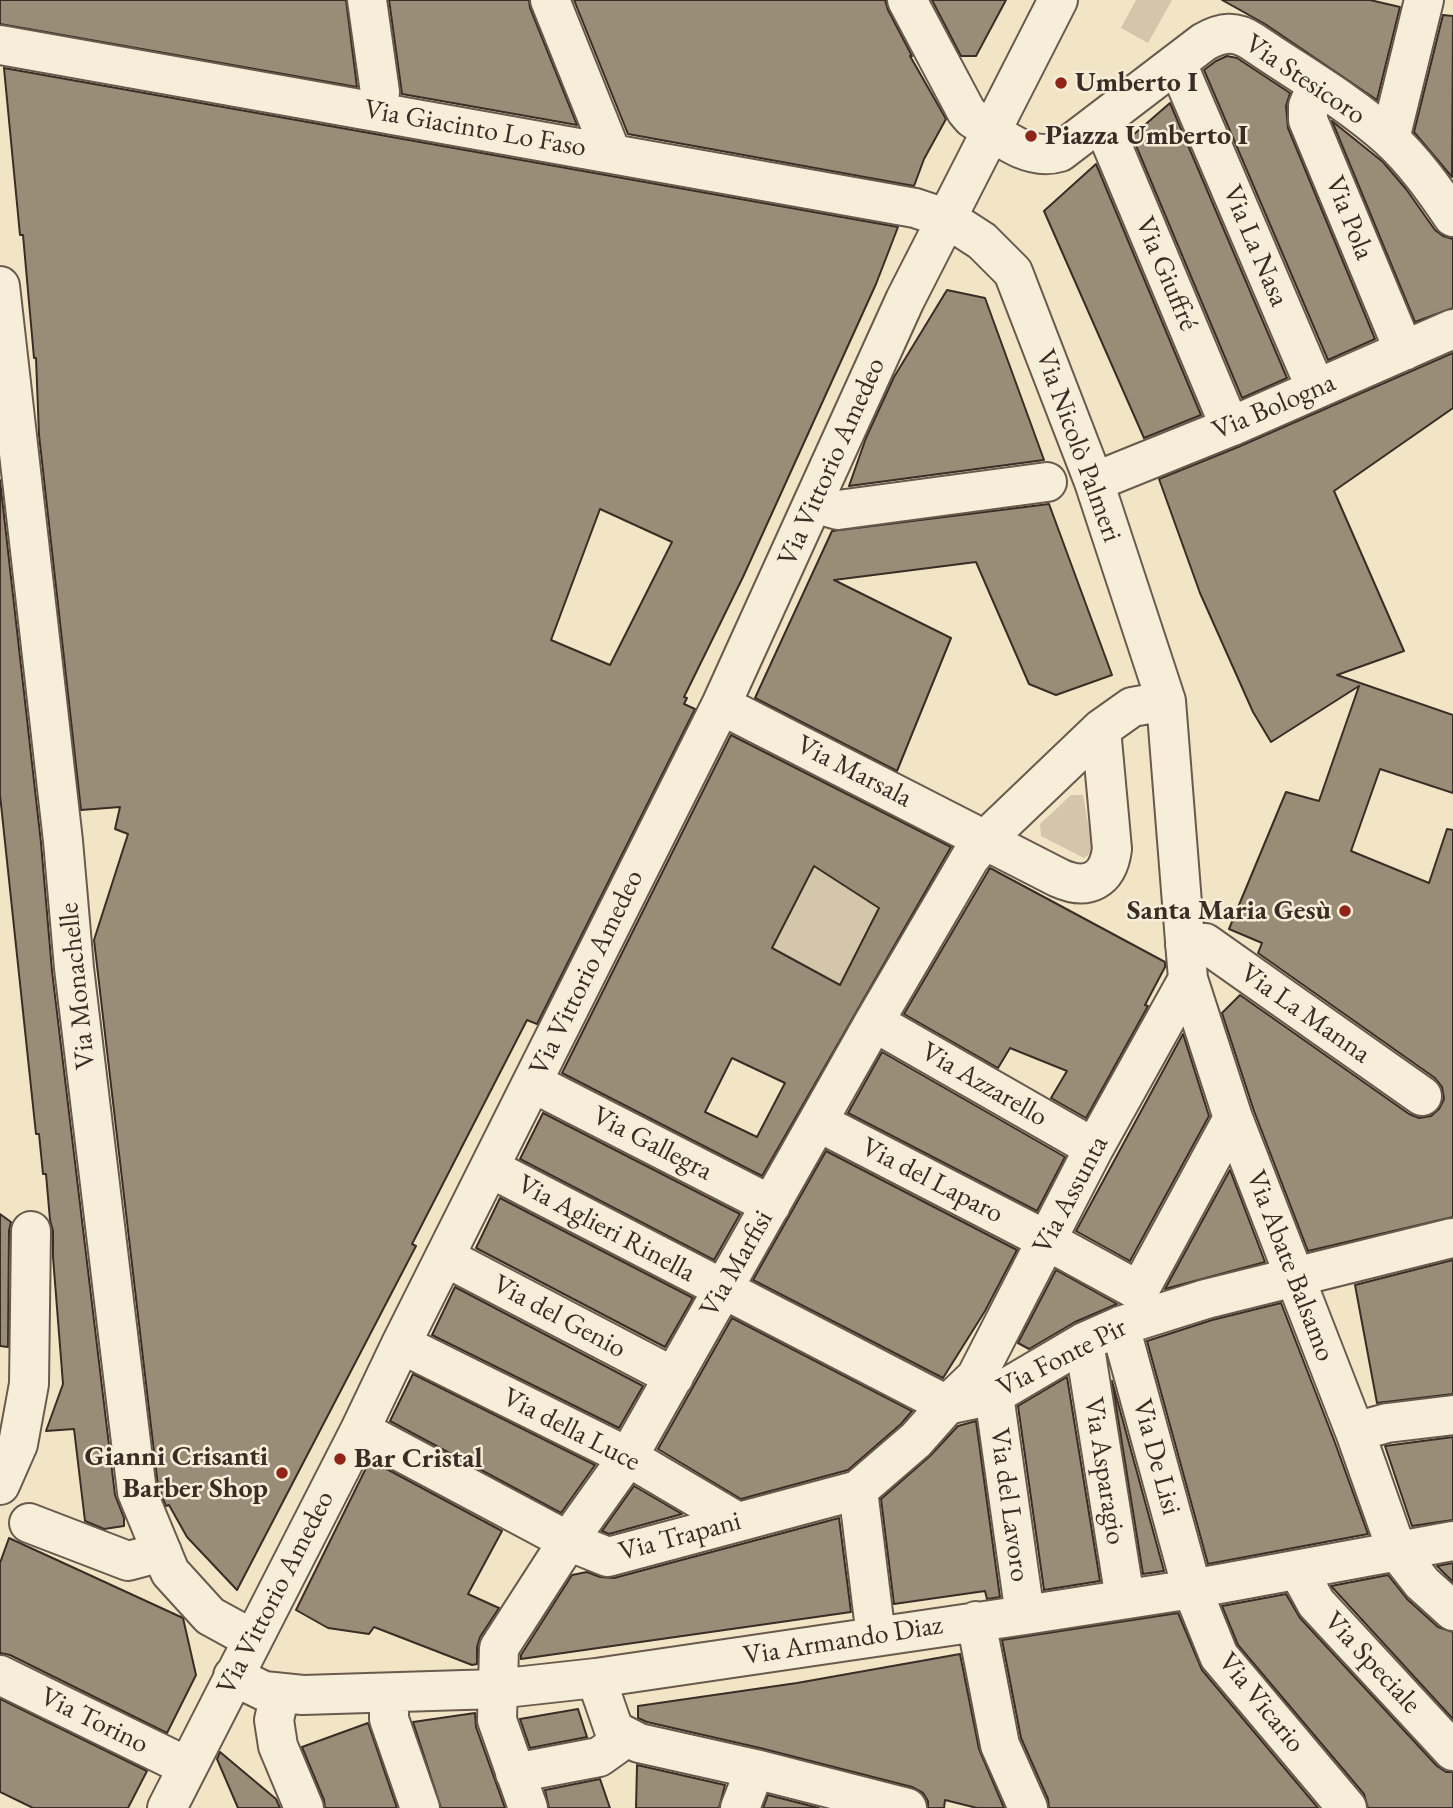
<!DOCTYPE html>
<html>
<head>
<meta charset="utf-8">
<style>
	body { margin:0 }
	canvas { display:block; background:#f2e5c5 }
</style>
</head>
<body>
<canvas width="1453" height="1808"></canvas>
<script>
const ctx = document.querySelector('canvas').getContext('2d');
ctx.lineJoin = 'round';
function fillPath(path, color) { ctx.fillStyle = color; ctx.fill(path, 'evenodd'); }
function trace(path, color, width, dash) { ctx.strokeStyle = color; ctx.lineWidth = width; ctx.lineCap = dash ? 'butt' : 'round'; ctx.setLineDash(dash || []); ctx.stroke(path); }
function label(font, color, halo, rows, align = 'center') {
  ctx.font = font + ' "EB Garamond",serif'; ctx.lineWidth = 5; ctx.setLineDash([]); ctx.textBaseline = 'middle'; ctx.strokeStyle = halo; ctx.fillStyle = color; for (const [text, x, y, turn = 0] of rows) {
    ctx.save(); ctx.translate(x, y); ctx.rotate((+turn || 0) * Math.PI / 180); ctx.textAlign = isNaN(turn) ? turn : align; if (halo) ctx.strokeText(text, 0, 0); ctx.fillText(text, 0, 0); ctx.restore();
  }
}
fillPath(new Path2D(`
	M1136,0h36l-24,43 -27,-15z
	M1071,795h12l10,56 -9,7 -43,-22 -1,-12z
	M821,853l58,55 -38,87 -69,-47z`), '#d3c6aa');
const building = new Path2D(`
	M0,0h346l11,87 -357,-63z
	M389,0h140l1,8 47,117 -175,-31z
	M574,0h311l3,10 24,46h-2l36,63 -22,40 -10,27 -286,-52z
	M932,0h74l-30,56h-15z
	M1222,0h148l30,7 -23,93 -112,-76z
	M1443,15l10,1 -1,161 -38,-45z
	M1227,56l10,2 53,35 -4,13 2,22 87,211 -47,21 -124,-290 12,-9z
	M4,68l894,159 -22,57 -133,293 -59,120 3,1 -3,6 11,5 -158,315 -10,-4 -115,224 4,2 -179,344 -50,-53 -18,-32 -3,1 -8,-20 -64,-546 34,-106 -13,-5 5,-22 -39,3 -42,-375 -3,-77h-2l-11,-123h-3zM600,509l72,33 -62,123 -59,-25z
	M1170,103l117,275 -45,20 -110,-262z
	M1332,121l51,41 23,27 29,41 8,6 10,3v69l-38,14z
	M1096,164l105,251 -57,23 -100,-227z
	M947,290l38,8 59,162 -195,26 17,-48 28,-61z
	M1453,353v55l-119,83 70,160 -67,24 116,40v78l-73,-24 -29,82 78,32 18,-54 6,1v387l-145,34 -54,-140 -32,-98 18,-18 169,119 10,4 12,-2 8,-7 5,-10 -2,-12 -7,-9 -177,-125 4,-10 -33,-14 57,-137 33,9 40,-115 -88,56 -18,-30 -53,-119 -41,-114 79,-32z
	M0,480l41,363 11,128 63,524 9,23v8l-20,3 -19,-8 -11,-92 -28,2 17,-47 -10,-127v-26l-3,-11 -4,-46h-3l-4,-40h-3l-36,-339z
	M1049,504l63,171 -56,20 -27,-11 -53,-122 -142,18 117,58 -54,133 -142,-73 77,-167z
	M731,735l220,112 -189,329 -200,-103zM814,866l65,42 -39,77 -68,-37zM732,1058l53,25 -28,54 -52,-25z
	M990,868l175,94v5l-20,38 3,1 -62,112 -35,-20 16,-27 -57,-23 -12,20 -94,-54z
	M1183,1034l26,82 -79,145 -54,-30z
	M882,1052l183,105 -28,54 -189,-98z
	M543,1113l197,101 -26,46 -194,-101z
	M826,1151l191,99 -32,61 -42,67 -190,-98z
	M1230,1170l35,92 -100,27z
	M500,1198l193,100 -28,49 -189,-99z
	M0,1214l11,8 -2,9 -1,116 -8,-1z
	M1453,1260v134l-76,9 -22,-118z
	M1056,1270l61,34 -42,18 -46,27 -11,-6z
	M455,1287l188,99 -24,42 -187,-93z
	M1281,1303l53,137 34,94 -160,30 -61,-223 65,-21z
	M732,1318l180,93 -11,13 -53,46 -107,29 -83,-50z
	M413,1374l182,91 -34,48 -171,-92z
	M1067,1377l33,204 -56,9 -26,-184z
	M1112,1381l52,190 -21,3z
	M976,1421l24,176 -13,2 -2,-8 -91,13 -13,-105 49,-43 28,-30z
	M1453,1437v83l-41,6 -27,-80z
	M370,1460l132,71 -34,63 31,14 -19,29 -3,10v17l-5,1 -98,-38 -5,7 -41,-6 -32,-18z
	M634,1486l48,28 -73,20 -7,-3z
	M839,1518l12,94 -330,47v-4l51,-80 15,-3 13,5 14,1z
	M9,1538l174,80 13,57 -29,58 -157,-78 -10,-2v-90z
	M1453,1563v19l-16,-16z
	M1388,1575l19,24 31,28 15,5v87l-122,-133z
	M1286,1594l14,24 137,148 9,6h7v36h-85l-4,-14 -126,-149 -16,-39z
	M1178,1613l24,57 116,138h-269l-1,-9 -27,-61 -19,-98z
	M960,1654l19,95 25,59h-27l-32,-8 -1,8h-16v-7l-5,-8 -11,-6 -152,-39 -113,-26 -9,-4v-12l159,-23z
	M0,1699l147,72 -19,37h-95l-33,-16z
	M578,1709l9,28 -57,11 -10,-29z
	M475,1713l1,14 29,81h-64l-28,-86z
	M368,1723l29,85h-72l-1,-8 -22,-53z
	M220,1752l56,47 4,9h-42l-21,-49z
	M637,1765l88,20 -6,23h-83z
	M600,1779l10,29h-61l-4,-18z
	M768,1795l51,13h-56z`);
fillPath(building, '#9a8d78');
trace(building, '#3a2d25', 2);
const minor = new Path2D(`
	M367,0l13,92 -3,20
	M550,0l61,152
	M907,0l59,111 6,7c26,17 56,44 88,34l144,-110c18,-10 31,-12 49,0 45,31 95,59 136,96 25,23 45,51 64,79
	M0,45c305,55 610,108 915,163l33,11 34,22 31,31 81,210 72,219 22,278 45,139 122,314 42,119 25,32 31,28
	M1175,64l7,11 134,314
	M1317,85l-9,21v14l96,231
	M1099,122l10,16 121,289
	M1390,139l34,-139
	M0,286l63,555 11,127 63,524 33,80 40,44 42,23
	M1094,482l136,-55 223,-98
	M813,503l25,7 209,-28
	M721,705l338,173c29,13 49,2 53,-29l-11,-120
	M1185,945l20,-2 217,153
	M874,1022l220,126
	M533,1083l238,122
	M818,1122l228,118 93,51 94,-173
	M490,1168l457,237 29,-28 118,-229 94,-169
	M445,1257l229,120
	M1120,1326l72,263 27,67 128,152
	M1084,1342l41,257
	M401,1344l227,113 110,65
	M994,1395l31,220
	M360,1430l208,111 40,16 250,-67 58,-50 31,-35 47,-10 90,-53 36,-16 86,-27 246,-61
	M1355,1432l32,-9 66,-8
	M0,1485l18,-41 11,-60 2,-153
	M858,1490l18,147
	M29,1523l99,38 34,-9
	M1298,1570l18,33 137,148
	M976,1621l24,124 28,63
	M0,1675l188,92
	M233,1676l31,15 39,4 193,-6 100,-11 429,-63 167,-26 261,-48
	M596,1678l18,52 25,13 116,26 152,39
	M280,1693l-6,27 4,26 26,62
	M389,1693v26l31,89
	M515,1773l84,-16 28,-20
	M167,1808l193,-378 41,-86 320,-639 184,-405 153,-300
	M528,1808l-31,-88 2,-72 69,-107 60,-84 246,-435 96,-164 16,-19 115,-110 31,-22 34,-6
	M740,1808l15,-39`);
trace(minor, '#685b4d', 42);
trace(minor, '#f7eed9', 38);
for (const [x, y, r, color] of [
	[1061,83,7,"#8f2418"],
	[1031,136,7,"#8f2418"],
	[1345,911,7,"#8f2418"],
	[340,1459,7,"#8f2418"],
	[282,1473,7,"#8f2418"]
]) { const dot = new Path2D(); dot.arc(x, y, r, 0, 2 * Math.PI); ctx.fillStyle = color; ctx.fill(dot); trace(dot, '#f7eed9', 2.5); }
label('28px', '#3a2d25', '#f7eed9', [
	["Via Stesicoro",1305,80,34],
	["Via Giacinto Lo Faso",475,129,10],
	["Via Pola",1349,218,68],
	["Via La Nasa",1255,246,67],
	["Via Giuffré",1166,274,67],
	["Via Bologna",1274,407,-23],
	["Via Nicolò Palmeri",1078,446,70],
	["Via Vittorio Amedeo",832,462,-66],
	["Via Marsala",854,772,27],
	["Via Vittorio Amedeo",587,973,-64],
	["Via Monachelle",78,986,-96],
	["Via La Manna",1305,1014,35],
	["Via Azzarello",984,1085,30],
	["Via Gallegra",652,1144,27],
	["Via del Laparo",932,1181,27],
	["Via Assunta",1071,1195,-62],
	["Via Aglieri Rinella",606,1229,28],
	["Via Marfisi",737,1264,-60],
	["Via Abate Balsamo",1290,1266,69],
	["Via del Genio",559,1317,28],
	["Via Fonte Pir",1062,1358,-27],
	["Via della Luce",571,1430,27],
	["Via De Lisi",1156,1457,75],
	["Via Asparagio",1104,1471,81],
	["Via del Lavoro",1009,1505,82],
	["Via Trapani",680,1537,-15],
	["Via Vittorio Amedeo",276,1593,-63],
	["Via Armando Diaz",843,1641,-9],
	["Via Speciale",1372,1663,47],
	["Via Vicario",1261,1703,51],
	["Via Torino",94,1721,26]
]);
label('bold 28px', '#3a2d25', '#f7eed9', [
	["Umberto I",1075,83],
	["Piazza Umberto I",1045,136],
	["Santa Maria Gesù",1331,911,"right"],
	["Gianni Crisanti",268,1457,"right"],
	["Barber Shop",268,1489,"right"],
	["Bar Cristal",354,1459]
], 'left');
</script>
</body>
</html>
